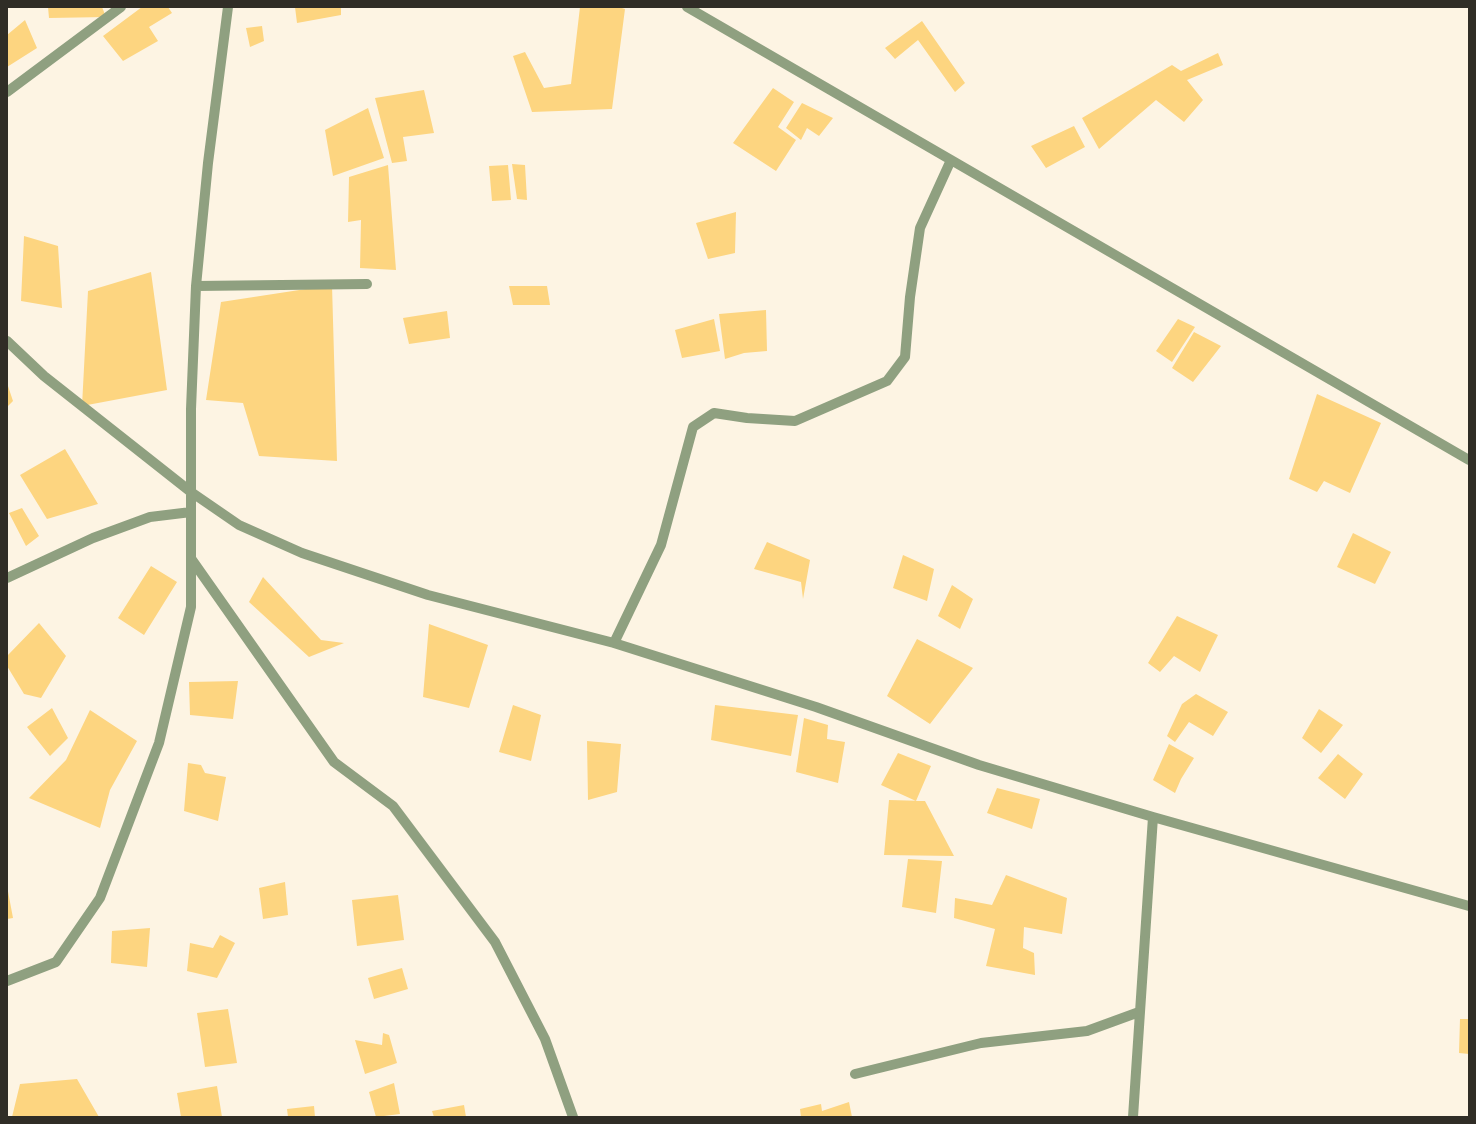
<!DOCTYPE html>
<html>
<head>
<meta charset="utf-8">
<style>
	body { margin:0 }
	#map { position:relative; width:1476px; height:1124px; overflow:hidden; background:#fdf4e3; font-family:"Fira Sans Condensed",sans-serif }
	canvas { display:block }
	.frame { position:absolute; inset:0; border:8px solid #302d26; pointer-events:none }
</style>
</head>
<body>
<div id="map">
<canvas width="1476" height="1124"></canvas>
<div class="frame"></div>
</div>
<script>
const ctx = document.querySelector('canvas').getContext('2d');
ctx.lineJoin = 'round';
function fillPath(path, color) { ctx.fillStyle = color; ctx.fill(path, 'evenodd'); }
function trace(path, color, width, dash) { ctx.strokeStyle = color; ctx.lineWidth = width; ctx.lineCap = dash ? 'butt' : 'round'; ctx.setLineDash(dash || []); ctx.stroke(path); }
fillPath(new Path2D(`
	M48,7h54l4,10 -57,1z
	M142,7h26l4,6 -23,14 9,14 -35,20 -20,-25z
	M295,7h46v8l-44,8z
	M580,7h39l6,2 -13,100 -80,3 -19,-56 12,-4 19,36 27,-4z
	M25,20l12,28 -30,19v-32z
	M922,21l43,62 -10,9 -37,-52 -23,19 -10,-11z
	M262,26l2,15 -14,6 -4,-19z
	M1218,53l5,12 -36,15 16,20 -19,22 -28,-22 -57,49 -17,-31 90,-53 9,6z
	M773,88l21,14 -16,25 18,13 -20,31 -43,-28z
	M424,90l10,43 -31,4 4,24 -15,2 -17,-65z
	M802,103l31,15 -14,18 -12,-8 -6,12 -15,-12z
	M368,108l16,50 -51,18 -8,-46z
	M1074,126l11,21 -39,21 -15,-22z
	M512,164l13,1 2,35 -10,-1z
	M388,165l8,105 -36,-2 1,-48 -13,2 1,-45z
	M508,165l3,35 -19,1 -3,-35z
	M736,212l-1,41 -27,6 -12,-36z
	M24,236l34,10 4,62 -41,-7z
	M151,272l16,118 -85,16 6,-115z
	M332,285l5,176 -78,-5 -16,-53 -37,-3 15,-98z
	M509,286h38l3,19h-37z
	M766,310l1,41 -23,2 -19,6 -6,-45z
	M447,311l3,27 -41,6 -6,-26z
	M714,319l6,32 -38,7 -7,-28z
	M1178,319l17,8 -23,35 -16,-11z
	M1194,332l27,14 -28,36 -21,-14z
	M7,383l6,18 -6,6z
	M1317,394l64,29 -31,70 -26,-12 -7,11 -28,-13z
	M65,449l33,55 -51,15 -27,-44z
	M22,508l17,28 -13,10 -17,-33z
	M1353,533l38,19 -16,32 -38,-17z
	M767,542l43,18 -7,39 -2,-17 -47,-13z
	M903,555l31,14 -7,32 -34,-13z
	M151,566l26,16 -33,53 -26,-17z
	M263,577l58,63 23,3 -35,14 -60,-55z
	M952,585l21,14 -13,30 -22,-13z
	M1177,616l41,19 -18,37 -26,-16 -14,16 -12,-9z
	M39,623l27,33 -25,42 -17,-4 -17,-28v-10z
	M429,624l59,21 -19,63 -46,-11z
	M917,639l56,29 -43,56 -43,-28z
	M238,681l-5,38 -43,-4 -1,-33z
	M1196,694l32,18 -15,24 -24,-14 -14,20 -8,-6 15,-32z
	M513,705l28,10 -10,46 -32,-9z
	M715,705l83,10 -7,41 -80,-16z
	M52,708l16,30 -18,18 -23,-29z
	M1319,709l24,16 -22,28 -19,-15z
	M90,710l47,31 -27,49 -10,38 -71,-30 37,-38z
	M804,718l24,7 -1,14 18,3 -7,41 -42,-11z
	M587,741l34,3 -4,48 -29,8z
	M1169,744l25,14 -13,21 -6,14 -22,-13z
	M898,753l33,13 -15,35 -35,-16z
	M1338,754l25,20 -18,25 -27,-21z
	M188,763l13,2 4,8 21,4 -8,44 -34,-10z
	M997,788l43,11 -8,30 -45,-16z
	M889,800l36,1 29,55 -70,-1z
	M908,859l34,2 -6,52 -34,-6z
	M1006,875l61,23 -5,36 -38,-7 -1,21 11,5 1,22 -49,-9 9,-37 -41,-11 1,-20 37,7z
	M285,882l3,33 -25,4 -4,-31z
	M7,886l6,32 -6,1z
	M398,895l6,45 -47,6 -5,-46z
	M150,928l-3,39 -36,-4 1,-32z
	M220,935l15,8 -18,35 -30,-7 3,-28 23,5z
	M402,968l6,21 -34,10 -6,-21z
	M228,1009l9,54 -32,4 -8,-54z
	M1460,1019h9v35l-10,-1z
	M383,1033l6,2 8,28 -32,11 -10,-34 27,5z
	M77,1079l22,38h-87l8,-33z
	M394,1083l6,31 -24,3 -7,-25z
	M217,1086l5,31h-41l-4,-24z
	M849,1102l3,15h-51l-1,-8 21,-5 1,7z
	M464,1105l2,12h-32l-2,-6z
	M314,1106l1,11h-27l-1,-8z`), '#fdd580');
trace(new Path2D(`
	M687,7l782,453
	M7,92l114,-85
	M196,286l171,-2
	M7,341l37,35 147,116 48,33 63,28 126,42 186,48 202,64 163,58 174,52 316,89
	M192,560l142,202 59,44 102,136 50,97 28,78
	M7,578l86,-40 57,-21 41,-5
	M614,643l47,-98 32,-118 21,-14 33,5 48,3 92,-40 18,-24 5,-60 10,-69 31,-68
	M7,981l49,-19 44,-64 59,-155 32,-136v-198l5,-123 12,-123 20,-156
	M855,1074l126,-31 106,-12 52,-19
	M1133,1117l20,-300`), '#8fa080', 10);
</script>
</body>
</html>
